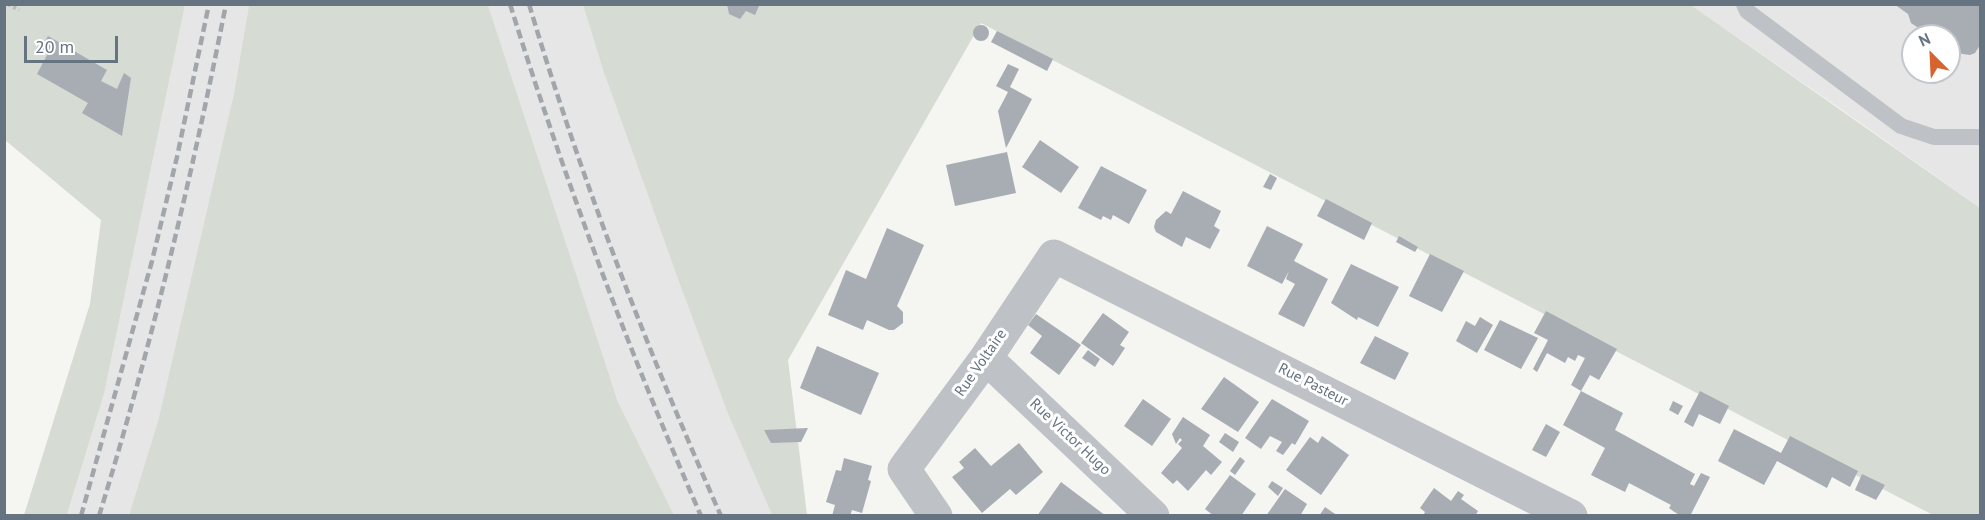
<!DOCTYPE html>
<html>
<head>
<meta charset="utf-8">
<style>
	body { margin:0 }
	#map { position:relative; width:1985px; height:520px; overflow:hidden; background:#f5f5f1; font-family:"PT Sans",sans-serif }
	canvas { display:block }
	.frame { position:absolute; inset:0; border:6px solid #667380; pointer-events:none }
	.north { position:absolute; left:1901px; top:24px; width:60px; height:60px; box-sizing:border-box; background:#fff; border:2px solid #c2c7cc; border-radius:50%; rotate:336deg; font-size:16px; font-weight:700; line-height:24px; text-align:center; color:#667380 }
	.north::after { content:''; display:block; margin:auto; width:21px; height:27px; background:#d66330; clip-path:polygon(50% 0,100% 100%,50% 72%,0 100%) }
	.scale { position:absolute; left:24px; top:36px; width:94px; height:27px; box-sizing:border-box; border:3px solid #667380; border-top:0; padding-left:8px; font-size:18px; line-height:21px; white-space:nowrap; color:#667380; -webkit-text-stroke:4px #fff; paint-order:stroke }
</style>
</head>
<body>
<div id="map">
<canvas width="1985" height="520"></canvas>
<div class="frame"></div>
<div class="north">N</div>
<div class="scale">20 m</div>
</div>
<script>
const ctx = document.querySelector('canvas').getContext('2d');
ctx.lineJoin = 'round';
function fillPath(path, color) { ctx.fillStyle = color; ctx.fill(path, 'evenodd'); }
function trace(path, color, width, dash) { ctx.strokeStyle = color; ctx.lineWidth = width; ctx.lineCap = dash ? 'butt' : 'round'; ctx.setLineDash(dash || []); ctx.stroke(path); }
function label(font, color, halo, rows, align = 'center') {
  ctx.font = font + ' "PT Sans",sans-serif'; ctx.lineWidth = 6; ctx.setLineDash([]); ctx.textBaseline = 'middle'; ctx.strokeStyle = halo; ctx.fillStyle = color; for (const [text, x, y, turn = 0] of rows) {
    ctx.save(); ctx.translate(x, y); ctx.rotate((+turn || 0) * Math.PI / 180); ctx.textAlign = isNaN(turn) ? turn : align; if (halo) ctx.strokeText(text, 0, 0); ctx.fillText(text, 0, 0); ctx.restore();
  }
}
fillPath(new Path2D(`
	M185,5h64l-15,88 -76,328 -29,94 -62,1 37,-122z
	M488,5h95l20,65 76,212 49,132 44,101h-98l-56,-113z
	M1691,5h289v203l-125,-89zM1913,36h36v36h-36z`), '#e5e6e5');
fillPath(new Path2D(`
	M4,5h181l-81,389 -37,121h-43l66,-211 11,-84 -96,-80z
	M249,5h239l130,397 56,113h-545l29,-94 76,-328z
	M583,5h1108l289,203v307h-47l-952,-492 -193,337 19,155h-35l-44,-101 -49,-132 -76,-212z`), '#d6dbd3');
fillPath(new Path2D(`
	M727,4h29l3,2 -4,9 -9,-4 -6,8 -11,-5z
	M1894,4h86v41l-5,8 -5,2 -14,-2 -7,-5v-12h-18l-20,-13 -3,-9z
	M973 33a8 8 0 1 1 16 0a8 8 0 1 1-16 0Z
	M997,31l56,28 -6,12 -56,-29z
	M48,36l59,34 -6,11 16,8 7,-16 7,5 -9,58 -40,-23 6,-10 -51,-29 10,-19 -7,-5z
	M1008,64l11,5 -9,18 22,12 -26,49 -8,-37 10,-19 -12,-6z
	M1040,140l39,27 -18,26 -39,-26z
	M1007,152l9,41 -61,13 -9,-41z
	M1101,166l46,24 -18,34 -16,-9 -2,5 -8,-4 -2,4 -23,-12z
	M1270,174l7,4 -6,12 -8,-3z
	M1183,191l38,20 -7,15 6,4 -10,19 -24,-12 -4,10 -26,-15 -2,-5 2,-7 10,-9 5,3z
	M1326,199l46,24 -8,17 -47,-24z
	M1267,226l36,18 -9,17 34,18 -24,48 -26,-13 17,-30 -9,-5 3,-8 -7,13 -35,-18z
	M887,228l37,17 -27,61 6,6v11l-9,7h-5l-22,-10 -4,10 -35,-15 18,-45 20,9z
	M1399,236l19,11 -3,5 -19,-10z
	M1430,254l34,17 -22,41 -33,-16z
	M1351,264l48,23 -21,40 -20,-10 -1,3 -26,-17z
	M1546,311l71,38 -18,31 -9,-5 -9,16 -10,-6 14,-27 -7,-3 -3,6 -7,-4 -3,6 -18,-10 -10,19 -4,-3 15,-29 -14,-7z
	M1103,313l26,19 -9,13 5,3 -12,18 -32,-23z
	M1036,314l45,31 -22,30 -29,-22 12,-17 -14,-11z
	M1480,317l13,8 -16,28 -21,-12 10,-20 9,5z
	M1500,320l38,18 -17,31 -37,-19z
	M1375,336l34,17 -14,27 -35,-17z
	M817,346l62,27 -18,42 -61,-27z
	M1088,350l12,9 -5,8 -13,-9z
	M1224,377l35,25 -21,30 -37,-23z
	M1581,391l42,22 -8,17 80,44 -5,10 4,2 7,-13 9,4 -20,39h-9l-8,-5 -4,-3 2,-3 -42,-22 -4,9 -34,-17 14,-27 -42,-23z
	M1700,391l29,15 -9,18 -21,-10 -6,13 -9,-5z
	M1143,399l28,20 -19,27 -28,-20z
	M1272,399l37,22 -14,24 -3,-2 -9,12 -7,-4 6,-9 -12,-6 -9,13 -16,-11z
	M1673,401l10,5 -5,9 -9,-5z
	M1183,417l27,18 -7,11 19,16 -11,13 -5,-5 -18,21 -11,-11 -4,4 -12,-11 21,-25 -4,-4 4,-4 -2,-2 -4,6 -4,-10z
	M1546,424l14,8 -14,25 -14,-7z
	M808,428l-7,14 -30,1 -7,-13z
	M1734,429l47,24 9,-17 68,35 -8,16 -18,-10 -5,11 -50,-27 -13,24 -46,-24z
	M1225,433l14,9 -6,10 -14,-10z
	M1322,436l27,19 -28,40 -35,-25 24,-33 8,6z
	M1019,443l24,29 -27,23 -6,-6 -28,24 -30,-36 12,-9 -5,-6 16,-14 16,18z
	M1240,457l5,4 -10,14 -5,-4z
	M844,458l28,8 -4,14 3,1 -9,32 -10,-3 -2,6h-18l3,-11 -9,-3 10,-32 5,1z
	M1862,474l23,11 -9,15 -21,-10z
	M1230,475l26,19 -15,22h-27l-9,-7z
	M1272,481l11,7 -5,8 -10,-9z
	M1061,482l45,34h-69z
	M1434,488l17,13 7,-10 6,4 -3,4 17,12 -3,5h-52l2,-4 -5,-4z
	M1285,489l22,15 -7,12h-34z
	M1325,507l13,9h-19z`), '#a7adb3');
trace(new Path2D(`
	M8,4l11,6`), '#b8babd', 4, [3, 3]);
trace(new Path2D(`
	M1744,4l3,7 154,115 33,11h46`), '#bec1c5', 16);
trace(new Path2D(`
	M986,358l167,158
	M936,516l-32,-47 82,-111 68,-102 517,260`), '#bec1c5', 33);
trace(new Path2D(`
	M510,4c54,174 118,345 191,512
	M529,4c52,175 118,345 192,512
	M81,516l71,-255 25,-104 32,-153
	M99,516c52,-169 93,-339 127,-512`), '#a2a6ab', 4.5, [9, 4.5]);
label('15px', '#667380', '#fff', [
	["Rue Voltaire",981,363,-55],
	["Rue Pasteur",1313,385,27],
	["Rue Victor Hugo",1070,437,43]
]);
</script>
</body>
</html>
